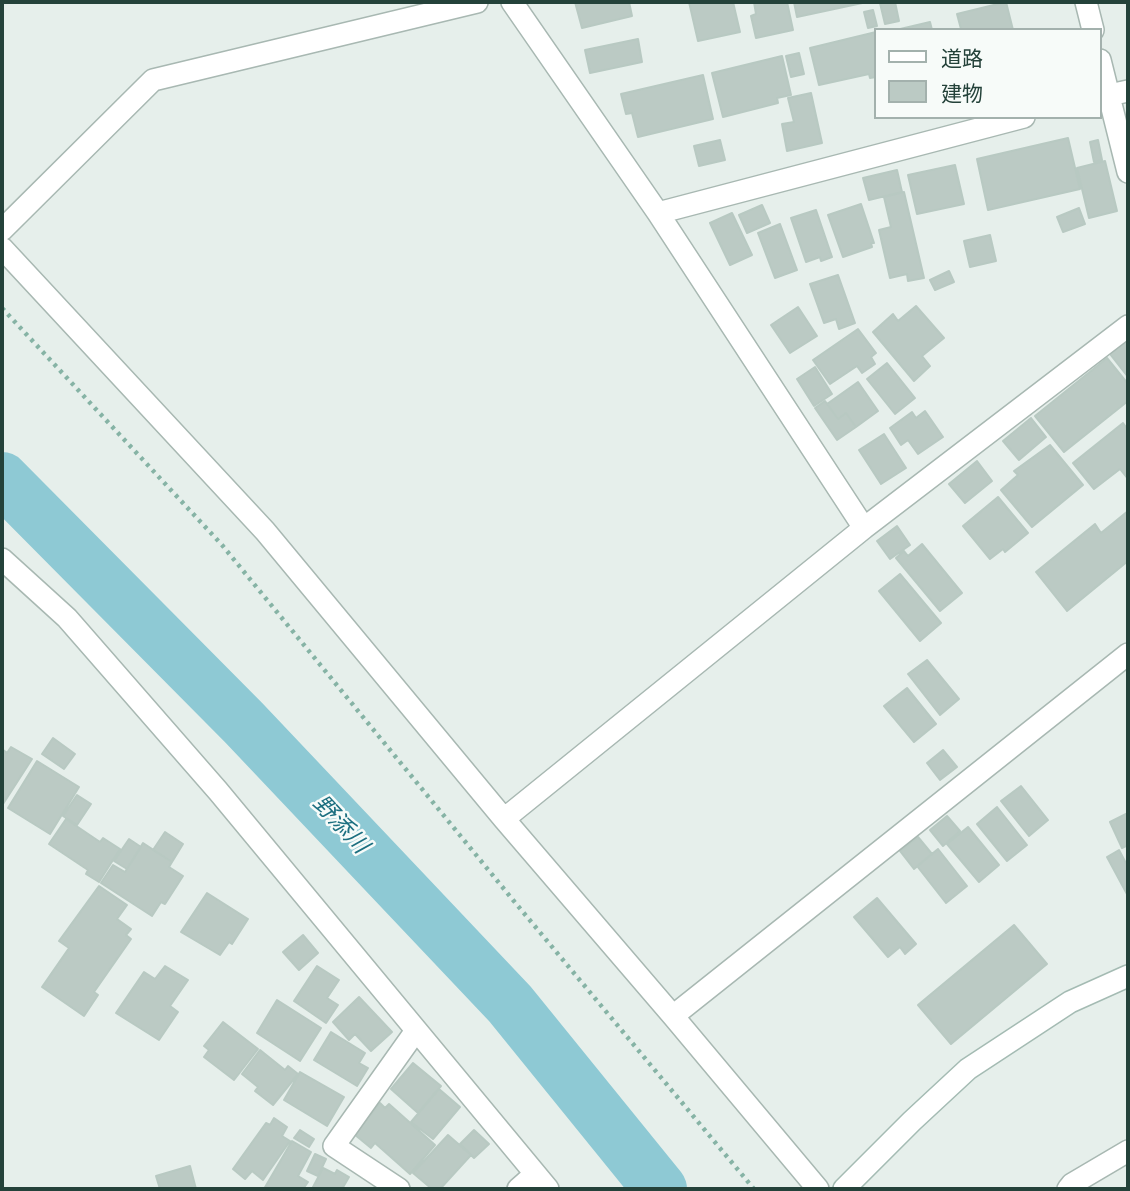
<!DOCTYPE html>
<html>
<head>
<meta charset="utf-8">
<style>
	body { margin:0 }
	#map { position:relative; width:1130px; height:1191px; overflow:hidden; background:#e6efeb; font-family:"Space Grotesk","Noto Sans JP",sans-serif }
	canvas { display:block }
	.frame { position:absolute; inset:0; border:4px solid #24423a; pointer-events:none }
	.legend { position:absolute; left:874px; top:28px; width:228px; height:91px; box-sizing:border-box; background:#f7fbf9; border:2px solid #a3b1ad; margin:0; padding:9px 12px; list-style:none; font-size:21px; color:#24423a }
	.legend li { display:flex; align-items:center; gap:14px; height:35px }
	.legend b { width:35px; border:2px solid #a3b1ad }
</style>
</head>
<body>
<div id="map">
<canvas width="1130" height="1191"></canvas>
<div class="frame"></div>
<ul class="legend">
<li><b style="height:9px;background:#fff"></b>道路</li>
<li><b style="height:19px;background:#bbcac4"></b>建物</li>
</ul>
</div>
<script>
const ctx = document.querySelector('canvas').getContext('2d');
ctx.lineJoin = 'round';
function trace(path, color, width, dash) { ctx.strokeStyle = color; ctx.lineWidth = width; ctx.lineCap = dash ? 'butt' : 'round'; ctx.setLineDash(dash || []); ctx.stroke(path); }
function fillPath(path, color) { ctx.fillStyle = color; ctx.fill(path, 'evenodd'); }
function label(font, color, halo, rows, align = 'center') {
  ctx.font = font + ' "Space Grotesk","Noto Sans JP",sans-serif'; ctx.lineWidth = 5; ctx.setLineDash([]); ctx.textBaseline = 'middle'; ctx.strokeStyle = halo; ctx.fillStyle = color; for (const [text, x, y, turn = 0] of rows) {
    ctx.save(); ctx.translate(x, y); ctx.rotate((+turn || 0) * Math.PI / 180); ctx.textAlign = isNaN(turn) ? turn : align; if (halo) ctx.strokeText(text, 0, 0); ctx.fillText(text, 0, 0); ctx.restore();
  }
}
trace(new Path2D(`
	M2,479l242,244 266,281 150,185`), '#8ec9d4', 54);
const building = new Path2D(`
	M575,2h54l3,14 -50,12z
	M689,2h44l7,30 -42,9z
	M754,2h33l6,28 -37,8 -5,-22 5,-2z
	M794,2h73l-70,15z
	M895,2l4,19 -14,3 -5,-21z
	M1006,2l7,28h-58l6,-1 -4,-15z
	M873,10l4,16 -9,2 -4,-16z
	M930,22l2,8h-36z
	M876,32v45l-6,1 -1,-4 -50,11 -9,-37z
	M638,39l4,23 -52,11 -5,-23z
	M799,53l5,21 -13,3 -5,-21z
	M782,56l9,39 -14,3 1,5 -55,14 -11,-44z
	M703,75l10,44 -75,18 -6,-24 -6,1 -5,-20z
	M811,93l11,50 -35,8 -5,-27 12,-2 -6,-24z
	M1068,138l12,51 -92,21 -11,-51z
	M720,140l5,20 -26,6 -5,-20z
	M1098,140l4,20 -8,2 -4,-20z
	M1105,161l12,50 -28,7 -12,-50z
	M955,165l9,39 -47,10 -9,-39z
	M897,170l5,22 -33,8 -6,-22z
	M904,192l20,86 -16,3 -1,-7 -17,4 -11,-48 12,-3 -7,-30z
	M861,204l13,39h-3l1,4 -29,10 -15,-42z
	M762,205l8,18 -23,10 -8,-18z
	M1079,208l6,16 -22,8 -6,-15z
	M816,210l16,47 -11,4 -1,-4 -14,5 -15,-44z
	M732,213l20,42 -22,10 -20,-42z
	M780,224l17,46 -22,8 -17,-45z
	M990,235l6,26 -26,6 -6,-26z
	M949,271l5,11 -19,8 -5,-10z
	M838,275l17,48 -16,6 -3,-10 -12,4 -14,-39z
	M916,306l28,32 -22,18 8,10 -16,15 -41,-49 20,-18 5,7z
	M798,307l19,29 -27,17 -19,-28z
	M858,329l18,24 -5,4 4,7 -13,9 -5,-7 -27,18 -17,-24z
	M1128,340v37l-18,-23z
	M1107,358l21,26v17l-64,51 -29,-36z
	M887,363l28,35 -20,16 -28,-35z
	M815,367l17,27 -18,12 -17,-27z
	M858,382l20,29 -22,16 -10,-14 -8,6 -11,-15z
	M825,401l13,18 8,-6 10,14 -19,13 -22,-32z
	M925,411l18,26 -25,17 -10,-14 -7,5 -11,-17 22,-16 4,6z
	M1031,418l15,19 -27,23 -16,-19z
	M1123,423l5,7v49l-8,-10 -26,20 -21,-26z
	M884,434l22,34 -25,16 -22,-34z
	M1050,445l33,40 -51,42 -31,-37 17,-15 -4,-4z
	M977,461l15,20 -27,22 -16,-19z
	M998,497l30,36 -23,19 -2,-3 -13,10 -27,-33z
	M1128,511v50l-61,50 -31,-39 59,-48 6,9z
	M897,526l13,19 -20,14 -13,-18z
	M922,544l40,49 -22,18 -44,-53 8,-7 4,5z
	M900,574l41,49 -21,18 -41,-50z
	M927,660l32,39 -19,16 -32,-41z
	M907,688l29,36 -22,18 -30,-36z
	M53,738l22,16 -11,15 -22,-15z
	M11,747l21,12 -29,45 -1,-55 5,4z
	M943,750l14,17 -17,13 -13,-17z
	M37,761l42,26 -29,47 -42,-26z
	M1021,786l27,34 -19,16 -28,-35z
	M77,795l14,9 -14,21 -14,-9z
	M997,807l30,38 -20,16 -30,-37z
	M1128,813v32l-6,3 -12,-26z
	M947,816l13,15 -17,15 -13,-16z
	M66,819l34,23 3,-4 17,11 -21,33 -13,-8 2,-4 -39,-26z
	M968,827l31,38 -20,17 -32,-38z
	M165,832l18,12 -11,18 -19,-12z
	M918,837l14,17 -18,15 -14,-18z
	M129,839l12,8 -14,22 -13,-8z
	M143,843l29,19 -3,5 14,9 -18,28 -4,-2 -9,14 -51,-33 12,-18 12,7z
	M938,849l29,37 -21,17 -29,-37z
	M1119,850l9,17v29l-21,-39z
	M99,886l28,19 -10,14 14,10 -5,6 5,4 -37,53 4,3 -14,21 -42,-29 27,-39 -10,-7z
	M207,893l41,26 -16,25 -3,-2 -9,13 -39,-23z
	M877,898l39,46 -11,10 -5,-7 -12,10 -34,-40z
	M1014,925l33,39 -96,80 -33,-39z
	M303,935l15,18 -19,17 -16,-18z
	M165,966l23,14 -18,26 8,6 -19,28 -43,-27 28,-41 11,7z
	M317,966l22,14 -12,18 11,7 -12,18 -32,-22z
	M359,997l33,35 -21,19 -16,-17 -6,6 -16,-18z
	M277,1000l44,28 -21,33 -43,-28z
	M223,1022l35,27 -24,31 -30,-23 5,-7 -5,-4z
	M331,1032l34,21 -6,10 9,5 -11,18 -43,-26z
	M260,1050l25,20 3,-4 10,8 -25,31 -18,-14 3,-4 -16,-13z
	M413,1063l28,23 -23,27 -27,-24z
	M300,1072l44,25 -17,29 -43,-26z
	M439,1089l21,18 -27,32 -22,-17z
	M380,1103l5,5 4,-4 46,41 -25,29 -35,-31 -4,5 -17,-14z
	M274,1118l13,9 -5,9 8,5 -27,39 -11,-9 -7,8 -12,-10 33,-46 4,2z
	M300,1130l14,9 -5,8 -15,-9z
	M474,1130l15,14 -15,14 -14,-14z
	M448,1135l23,20 -31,34h-8l-19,-16z
	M292,1141l19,11 -13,24 10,6 -5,7h-39z
	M315,1154l11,5 -8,17 -11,-5z
	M190,1166l6,23h-36l-4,-13z
	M323,1168l12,6 2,-4 12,7 -7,12h-30z`);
fillPath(building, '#bbcac4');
trace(building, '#b8c9c2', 2);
const street = new Path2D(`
	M512,2l146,211 206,315
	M1086,2l7,28
	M1100,60l28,112
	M1100,97l28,-6
	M658,213l366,-96
	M2,230l151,-150 324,-78
	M2,248l263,283 239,288 169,197 145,173
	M2,559l65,59 151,173 330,398
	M504,819l360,-291 264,-202
	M673,1016l455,-362
	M399,1189l-65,-43 81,-114
	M518,1189l17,-15
	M1068,1189l4,-5 56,-33`);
const secondary = new Path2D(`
	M844,1189l68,-68 56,-52 102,-67 58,-26`);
trace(street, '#a8b8b2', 24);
trace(secondary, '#a4bbb3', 24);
trace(new Path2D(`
	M2,308l220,237 291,355 241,289`), '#86b3a5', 4.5, [3.5, 5]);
trace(street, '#fff', 21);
trace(secondary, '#fff', 21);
label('italic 23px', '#1c6f80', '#f7fbf9', [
	["野添川",340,825,47]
]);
</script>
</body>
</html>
